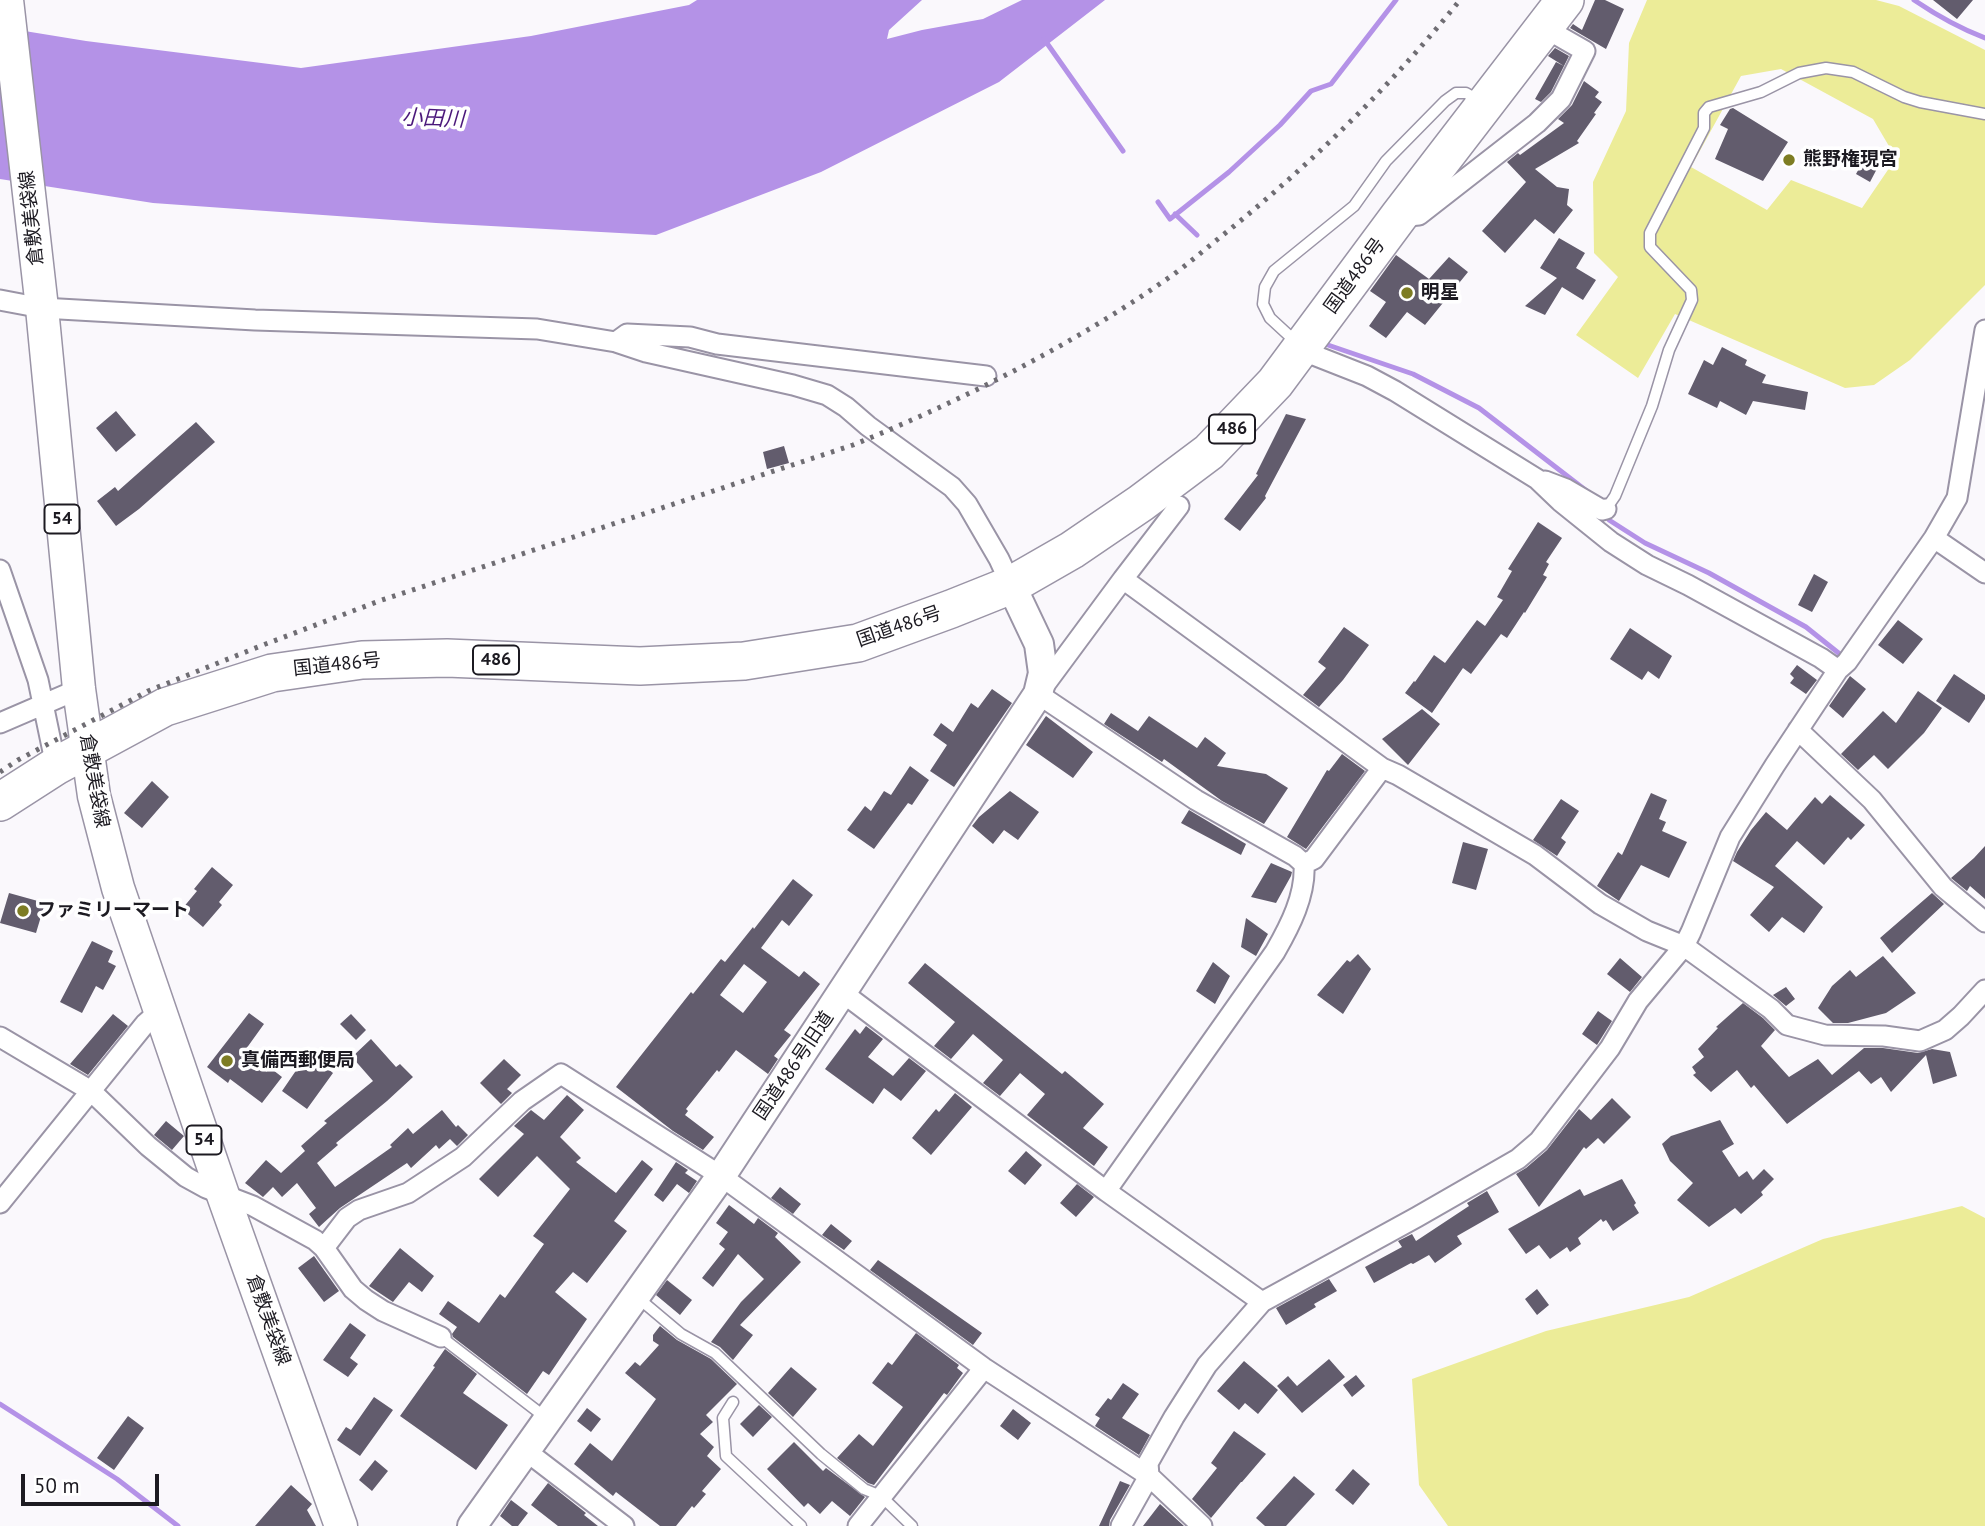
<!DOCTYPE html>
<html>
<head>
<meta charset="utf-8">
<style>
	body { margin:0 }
	#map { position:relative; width:1985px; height:1526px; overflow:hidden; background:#faf8fc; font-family:"PT Sans",sans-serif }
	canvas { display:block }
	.scale { position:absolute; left:21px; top:1474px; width:138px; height:32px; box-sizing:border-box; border:4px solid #1c1a21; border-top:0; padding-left:9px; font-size:21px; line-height:24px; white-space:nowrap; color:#1c1a21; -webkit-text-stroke:5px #fff; paint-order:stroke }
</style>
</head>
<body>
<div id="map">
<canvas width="1985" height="1526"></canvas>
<div class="scale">50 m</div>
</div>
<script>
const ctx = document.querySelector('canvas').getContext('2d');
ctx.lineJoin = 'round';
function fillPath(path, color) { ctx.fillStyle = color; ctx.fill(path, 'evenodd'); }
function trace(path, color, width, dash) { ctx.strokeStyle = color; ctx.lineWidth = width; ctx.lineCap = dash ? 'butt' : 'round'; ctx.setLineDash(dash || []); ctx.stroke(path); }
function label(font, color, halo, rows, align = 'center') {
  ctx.font = font + ' "PT Sans","Noto Sans JP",sans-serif'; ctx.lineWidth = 7; ctx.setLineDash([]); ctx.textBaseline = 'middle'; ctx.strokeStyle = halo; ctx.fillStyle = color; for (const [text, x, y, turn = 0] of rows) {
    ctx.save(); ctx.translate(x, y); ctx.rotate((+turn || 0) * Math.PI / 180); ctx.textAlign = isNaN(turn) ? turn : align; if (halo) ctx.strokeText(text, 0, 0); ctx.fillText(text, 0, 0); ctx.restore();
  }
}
fillPath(new Path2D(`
	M1647,0h229l23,6 86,44v235l-75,75 -36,25 -29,3 -170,-74 -37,64 -62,-43 42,-58 -24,-24 -1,-71 33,-71 3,-68zM1781,69l92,50 23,39 -34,50 -71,-28 -24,30 -76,-43 50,-91z
	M1962,1206l23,12v308h-537l-29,-41 -7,-106 134,-48 143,-34 134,-58z`), '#ecec98');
fillPath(new Path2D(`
	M697,0h225l-33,30 -2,9 35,-9 61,-11 39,-19h83l-106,82 -178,90 -165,63 -220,-12 -283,-20 -153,-24v-152l86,14 215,27 230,-32 158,-31z`), '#b492e7');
trace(new Path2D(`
	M1914,0c22,15 45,28 71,38
	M1044,39l79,112
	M1158,202l12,17 59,-47 51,-47 31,-34 20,-7 65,-84
	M1175,214l22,21
	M1325,344l88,30 66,34 109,84
	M1605,512l4,8 36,23 64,30 97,54 40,32
	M0,1404l117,75 61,47`), '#b492e7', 5);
fillPath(new Path2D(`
	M1595,0h10l19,9 -18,40 -36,-21 3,-4 9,6z
	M1933,0h40l-16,19z
	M1555,48l14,8 -5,10 -16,-10z
	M1556,62l8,4 -13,26 -10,10 -6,-3z
	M1584,81l15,11 -4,5 7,5 -8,11 2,1 -19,27 2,2 -44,26 22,18 12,2 -2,16 6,5 -19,24 -19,-15 -30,34 -23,-22 44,-49 -19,-20 11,-9 2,2 44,-32 -6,-4 14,-14z
	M1733,108l55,34 -25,39 -48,-22 13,-30 -8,-4 10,-16z
	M1866,156l14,7 -10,19 -14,-8z
	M1559,238l26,15 -9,15 20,12 -13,20 -21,-13 -17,28 -20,-9 32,-28 -17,-10z
	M1396,255l33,24 20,-22 19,15 -43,53 -18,-13 -21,26 -17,-12 17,-24 -16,-11z
	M1722,347l25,13 -2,5 21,10 -4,8 46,9 -3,18 -52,-9 -7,14 -26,-14 -3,7 -29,-14 16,-34 9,5z
	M116,411l20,24 -20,17 -20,-24z
	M1286,414l20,5 -41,77 1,2 -26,33 -16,-12 34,-44 -2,-1z
	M196,422l19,20 -76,67 -23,17 -19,-25 18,-14 3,4z
	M784,446l5,17 -22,6 -4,-17z
	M1538,522l24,16 -16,24 3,2 -6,11 4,2 -22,36 -1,-1 -17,26 -6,-4 -30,40 -8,-6 -31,45 -27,-20 9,-12 1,1 19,-27 11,8 32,-43 8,6 18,-26 -6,-3 15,-26 -4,-2z
	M1814,574l14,8 -16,30 -14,-7z
	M1898,620l25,19 -20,25 -25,-19z
	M1344,627l25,18 -26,35 -24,27 -16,-12 23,-27 -8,-6z
	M1630,628l42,28 -13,23 -11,-8 -6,9 -32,-21z
	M1797,665l20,15 -11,14 -16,-11 4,-5 -4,-4z
	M1954,674l31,21v4l-16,24 -33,-22z
	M1850,676l16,13 -23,29 -14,-12z
	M992,689l20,14 -58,84 -24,-16 17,-26 -14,-10 8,-12 12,9 18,-29 7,5z
	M1918,691l24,17 -18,25 -36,36 -14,-14 -16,15 -17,-16 42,-43 13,12z
	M1422,709l18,15 -32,41 -26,-26z
	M1111,713l27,18 11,-15 48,32 8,-11 21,16 -9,13 49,8 22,14 -24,36 -42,-23 -58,-42 -2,3 -58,-38z
	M1046,716l47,36 -20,26 -47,-33z
	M1342,754l23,17 -59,78 -19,-12 40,-67 2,1z
	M910,766l19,14 -17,25 -4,-2 -34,46 -27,-19 18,-24 6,5 13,-20 7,4z
	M152,781l17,16 -27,31 -18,-15z
	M1010,791l29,21 -21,28 -14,-10 -11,14 -21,-18 7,-9z
	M1651,793l16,7 -8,19 7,3 -4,9 25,11 -18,36 -28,-13 -22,36 -22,-15 21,-34 4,3z
	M1830,795l35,30 -14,15 -3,-3 -24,28 -27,-24 -22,25 48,41 -19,26 -22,-16 -13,15 -19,-17 24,-28 -41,-26 4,-9 14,-22 15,-18 21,18 28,-33 7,7z
	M1561,799l18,12 -18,27 5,4 -9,14 -24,-16z
	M1189,810l57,34 -5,11 -60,-32z
	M1463,842l25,7 -12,41 -24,-7z
	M1985,846v53l-15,-13 -3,5 -16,-13 23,-20z
	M1271,863l21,9 -1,4 -15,27 -25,-6z
	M212,867l21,18 -14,17 3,3 -19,22 -21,-18 15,-18 -3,-2z
	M793,879l20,16 -24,31 -7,-6 -21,28 38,29 5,-6 16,13 -36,46 7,5 -17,21 4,3 -10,15 -32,-24 -17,22 -2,-2 -31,39 2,2 -3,4 29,22 -11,13 -30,-19 -57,-44 75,-95 2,2 28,-35 4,3 28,-35 1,2zM744,964l23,18 -24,31 -23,-18z
	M9,893l36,10 -9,30 -36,-10z
	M1932,893l12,11 -52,49 -12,-15z
	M1246,918l22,16 -12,22 -15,-9z
	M92,941l21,10 -5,11 8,4 -13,24 -7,-4 -14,27 -22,-11z
	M1358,954l13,15 -28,45 -26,-19 30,-35 3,2z
	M1883,956l33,37 -30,20 -38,10h-15l-15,-15 14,-22 18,-16 6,7z
	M1620,958l22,19 -12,15 -23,-18z
	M1213,962l17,14 -15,28 -19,-13z
	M925,963l137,111 3,-3 39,33 -21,24 25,19 -14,19 -67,-51 18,-21 -25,-21 -20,23 -17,-13 20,-23 -30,-26 -22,25 -17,-13 21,-24 -47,-39z
	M1786,987l9,12 -9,7 -13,-11z
	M1743,1003l20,15 12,12 -14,16 28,31 29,-18 14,16 32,-27h19l35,5 14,-4 18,3 7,24 -24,8 -7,-29 -35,37 -10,-15 -10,7 -12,-13 -72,53 -33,-39 -3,3 -14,-18 -26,22 -18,-17 3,-2 -4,-6 12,-10 -6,-8 20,-21 -2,-1z
	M1598,1011l14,10 -15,24 -15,-11z
	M249,1013l15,11 -18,25 36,28 -20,26 -32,-24 -2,4 -21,-16z
	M113,1014l15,12 -40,49 -18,-11z
	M351,1014l15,16 -10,10 -16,-16z
	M866,1026l17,13 -15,18 25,19 16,-18 17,13 -25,30 -17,-13 -11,16 -48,-35 30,-40 5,5z
	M371,1039l25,28 4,-3 13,13 -26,24 -51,42 2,2 -21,18 18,24 57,-40 -2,-2 18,-17 5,6 29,-24 14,17 2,-2 10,10 -11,11 -7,-7 -11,10 -3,-4 -25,23 -4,-5 -67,45 -21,19 -10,-13 7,-6 -19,-25 -15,14 -9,-10 -10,10 -18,-14 21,-23 15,13 24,-22 -4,-5 26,-23 -3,-2 49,-40 -21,-24z
	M308,1053l25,20 -26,36 -25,-18z
	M504,1059l17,16 -14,14 5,4 -11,11 -21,-21z
	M955,1093l17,14 -41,48 -19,-17 24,-29 3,3z
	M567,1095l17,15 -24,27 21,21 -5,4 40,31 26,-33 11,9 -39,52 13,10 -40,52 -14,-11 -18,20 32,27 -38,56 -6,-4 -16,23 -74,-57 -1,-3 5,-7 -18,-13 9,-13 31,22 21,-29 5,4 39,-54 -11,-8 37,-47 -33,-33 -39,41 -19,-18 45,-45 -10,-8 17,-16 13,10z
	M1612,1098l19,19 -27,27 -6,-6 -12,11 -2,-2 -45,60 -23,-33 10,-6 21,-18 32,-41 12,11z
	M1720,1120l14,24 -12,7 17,26 8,-6 6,9 11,-11 10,10 -13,13 2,3 -22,19 -6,-6 -26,19 -32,-27 16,-17 -23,-22 -8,-17 9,-8z
	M166,1121l18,15 -12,14 -18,-15z
	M1026,1151l16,14 -17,20 -17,-14z
	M676,1162l12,8 -3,3 12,8 -8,12 -12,-9 -14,18 -9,-7z
	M1622,1179l14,24 -2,2 5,8 -26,18 -7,-11 -3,2 -2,-3 -23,19 3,6 -11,8 -3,-5 -17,12 -11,-14 -13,9 -18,-25 72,-40 4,7z
	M1077,1184l17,13 -18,20 -16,-14z
	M780,1187l21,17 -8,10 -22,-16z
	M1487,1191l12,21 -42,24 5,8 -27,19 -6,-8 -16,9 -2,-1 -37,20 -9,-16 37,-20 -4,-6 14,-7 4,7 53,-35 -2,-3z
	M729,1205l25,19 4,-6 20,15 -3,4 26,25 -61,63 13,10 -20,25 -13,-13 -9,-5 30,-40 23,-23 -26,-25 -25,33 -11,-9 23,-29 -6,-5 9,-12 -12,-9z
	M831,1224l21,17 -8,9 -22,-15z
	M400,1248l34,28 -12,16 -13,-10 -16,20 -24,-16z
	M314,1256l25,35 -15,11 -26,-34z
	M878,1260l104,73 -9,12 -103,-75z
	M1329,1279l8,12 -23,13 2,3 -30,18 -10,-17z
	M667,1280l25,20 -12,15 -24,-20z
	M1537,1289l12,16 -12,10 -12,-16z
	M350,1323l16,12 -16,23 8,6 -10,13 -25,-17z
	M660,1326l17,14 34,19 26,25 -31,31 7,7 -13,12 14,13 -7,9 14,13 -19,22 4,3 -12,14 -2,-2 -16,20h-16l-44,-34 -3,4 -39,-32 16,-21 22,18 44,-62 -31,-26 10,-11 5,4 19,-21 -6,-4v-6z
	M916,1333l43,32 -2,3 6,5 -16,22 -3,-2 -70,92 -6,-2 -31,-25 22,-24 14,12 30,-39 -31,-24 16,-21 4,3z
	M445,1349l32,25 -14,19 45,32 -32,45 -76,-54 35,-49 -2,-1z
	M1329,1359l16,18 -43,36 -25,-27 11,-10 9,10z
	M1244,1361l34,29 -20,24 -13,-11 -6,7 -22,-19z
	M791,1367l26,22 -24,28 -25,-24z
	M1356,1375l9,11 -13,11 -9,-12z
	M1123,1383l16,11 -17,24 28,17 -11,20 -44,-29 5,-8 -5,-3 13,-17 3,2z
	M374,1397l19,13 -33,46 -23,-16 9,-13 5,3z
	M759,1405l13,12 -19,20 -13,-13z
	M587,1408l14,11 -10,13 -14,-11z
	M1013,1409l18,14 -13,17 -18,-14z
	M128,1416l16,12 -30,42 -17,-12z
	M1234,1431l32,23 -24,28h-1l-30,36 -19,-19 25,-31 -6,-5z
	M794,1442l29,29 3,-3 39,29 -15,19 -18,-15 -12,13 -12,-11 -4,4 -37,-38z
	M375,1460l13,11 -16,20 -13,-11z
	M1353,1469l17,15 -17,21 -18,-15z
	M1294,1476l21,18 -29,32h-21l-9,-8z
	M1120,1481l10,4 -20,35 -1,6h-10z
	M548,1483l38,30 -2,2 14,11h-40l-27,-21z
	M291,1485l21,19 -5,6 9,16h-61z
	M511,1500l17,13 -10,13h-6l-12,-10z
	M1160,1504l24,22h-41z`), '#625c6d');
const lane = new Path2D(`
	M1296,342l-26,-24 -7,-14 2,-17 9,-16 80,-65 32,-45 59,-60 11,-8h10l12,7
	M1606,509l9,-13 37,-90 17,-56 23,-50 -1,-10 -41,-43v-14l54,-105v-15l5,-6 52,-15 38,-19 27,-5 27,4 51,25 16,5 65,12
	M637,1297l44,37 34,19 106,101 43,35 17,7 31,30
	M441,1337l104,80
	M733,1402l-10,16 3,38 75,70`);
const street = new Path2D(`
	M1408,216l11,-1 118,-92 24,-24 24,-48 -42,-24
	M0,300l42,8 213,12 282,9 79,13 30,10 147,33 34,10 19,12 22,19 84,61 15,17 32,55 12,26
	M616,342l11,-8 63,3 27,7 269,32
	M1302,347l9,7 56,22 28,15 142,88 23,22 51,41 36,23 41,20 133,73 17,12
	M1545,481l21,8 36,21 4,-1
	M1934,538l51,35
	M0,570l38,110 18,86
	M1123,579l56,-73
	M0,723l79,-34
	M1798,730l74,70 71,87 42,35
	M1382,768l-259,-189 -85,115 158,106 99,56 9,8 10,-5 68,-91 16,7 137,80 65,49 47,27 37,15 87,63 16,16 38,10 59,1 36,5 25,-11 16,-14 24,-26
	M843,993l263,198 156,111
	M0,1037l91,54 57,55 38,31 20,11 47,18 62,34 9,8 29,41 13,11 17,11 58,26
	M1106,1191l169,-239c15,-26 31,-57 29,-88
	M0,1203l145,-179 8,-7 8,-3
	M324,1248l23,-30 12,-8 49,-17 55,-36 59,-56 39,-27 160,102 263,192 165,108 53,50
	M526,1451l98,75
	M858,1526l126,-158
	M1121,1526l28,-50 -1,-13 26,-46 33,-52 55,-63 155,-85 101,-58 21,-18 71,-93 28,-47 46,-55 7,-14 39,-95 45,-72 63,-95 9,-8 87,-124 23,-40 28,-168`);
const secondary = new Path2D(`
	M472,1526l249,-350 317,-482 5,-21 -4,-29 -28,-59`);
const primary = new Path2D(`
	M7,0l35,308 37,381 15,107 24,92 105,307 118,331`);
const highway = new Path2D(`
	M0,802l56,-36 109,-59 107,-34 90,-13 85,-2 193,8 104,-5 114,-18 93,-34 60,-24 61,-35 69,-47 68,-51 66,-69 124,-167 166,-216`);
trace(lane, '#9a94a6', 13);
trace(street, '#9a94a6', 23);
trace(secondary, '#9a94a6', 32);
trace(primary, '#9a94a6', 35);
trace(highway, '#9a94a6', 40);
trace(lane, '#fff', 10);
trace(street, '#fff', 19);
trace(secondary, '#fff', 28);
trace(primary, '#fff', 32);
trace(highway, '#fff', 37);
trace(new Path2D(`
	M0,772l18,-12 130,-69 115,-46 116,-44 474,-156c112,-46 222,-101 321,-171 19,-14 36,-29 54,-43 85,-69 163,-145 232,-231`), '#6f6d73', 5, [3.5, 7]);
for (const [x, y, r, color] of [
	[1789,160,7,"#7d7c23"],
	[1407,293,7,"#7d7c23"],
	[23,911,7,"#7d7c23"],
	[227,1061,7,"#7d7c23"]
]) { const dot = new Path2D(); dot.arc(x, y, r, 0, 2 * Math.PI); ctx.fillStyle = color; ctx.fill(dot); trace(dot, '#fff', 2.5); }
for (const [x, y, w] of [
	[1232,429,46],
	[62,519,35],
	[496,660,46],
	[204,1140,35]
]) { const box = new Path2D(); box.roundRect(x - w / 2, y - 14.5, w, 29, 5); ctx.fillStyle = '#fff'; ctx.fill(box); trace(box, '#1c1a21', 2); }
label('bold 18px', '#1c1a21', null, [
	["486",1232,429],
	["54",62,519],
	["486",496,660],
	["54",204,1140]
]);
label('bold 19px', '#1c1a21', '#fff', [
	["熊野権現宮",1803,160],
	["明星",1421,293],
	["ファミリーマート",37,911],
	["真備西郵便局",241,1061]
], 'left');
label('19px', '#1c1a21', '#fff', [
	["倉敷美袋線",32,218,-96],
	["国道486号",1355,276,-54],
	["国道486号",899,627,-19],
	["国道486号",337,665,-6],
	["倉敷美袋線",94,781,80],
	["国道486号旧道",794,1066,-56],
	["倉敷美袋線",268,1320,70]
]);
label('italic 21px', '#4a177a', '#fff', [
	["小田川",433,119,2]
]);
</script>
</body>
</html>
